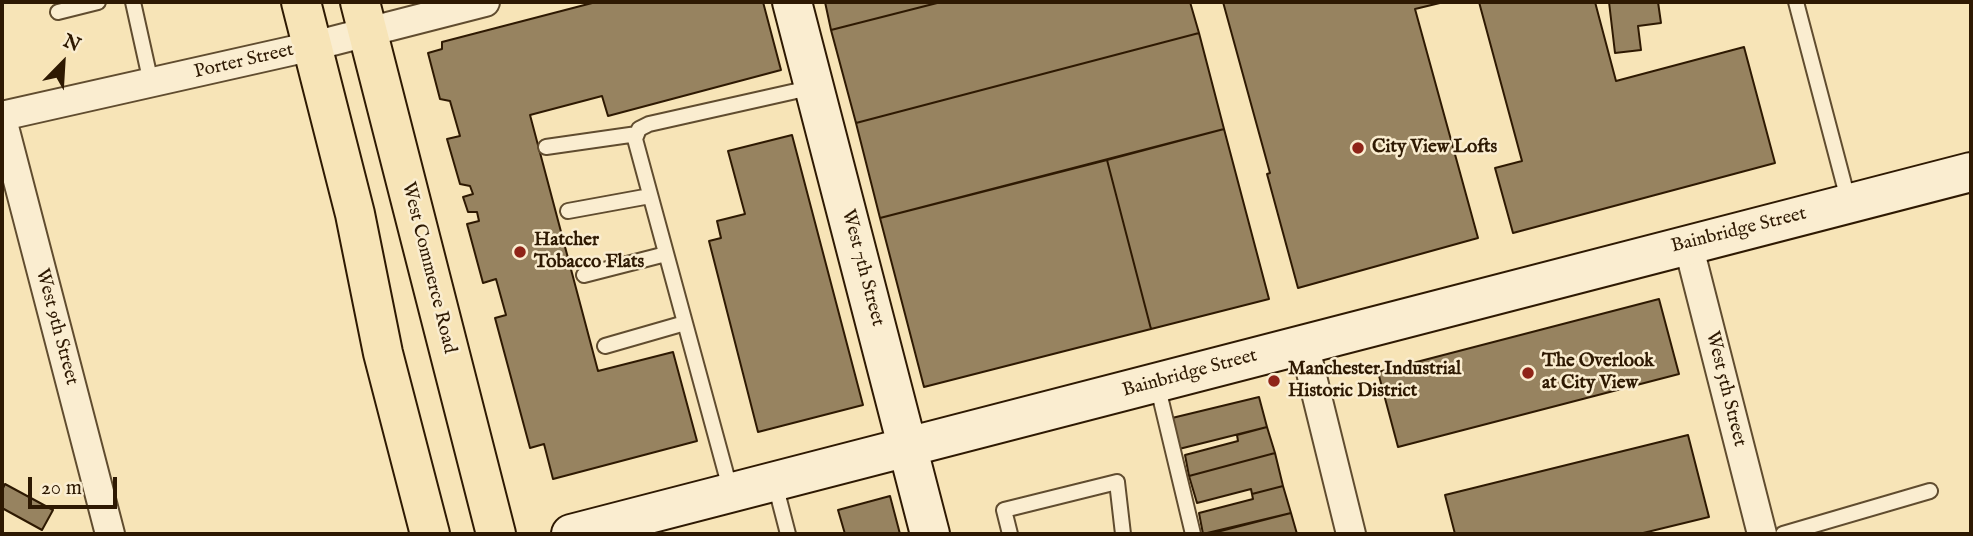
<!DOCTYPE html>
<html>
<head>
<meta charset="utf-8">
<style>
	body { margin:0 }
	#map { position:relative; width:1973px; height:536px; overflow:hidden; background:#f7e4b7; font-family:"IM FELL English",serif }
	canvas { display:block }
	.frame { position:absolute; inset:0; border:4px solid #2e1902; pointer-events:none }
	.north { position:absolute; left:28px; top:28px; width:70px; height:70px; -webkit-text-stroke:5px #faedd0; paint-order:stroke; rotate:24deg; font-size:19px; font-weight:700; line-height:28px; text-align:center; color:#2e1902 }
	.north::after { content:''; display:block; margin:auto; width:24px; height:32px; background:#2e1902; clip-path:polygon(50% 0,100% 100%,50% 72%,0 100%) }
	.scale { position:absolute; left:28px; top:477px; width:89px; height:32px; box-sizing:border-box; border:4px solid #2e1902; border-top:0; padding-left:9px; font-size:21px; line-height:24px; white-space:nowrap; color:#2e1902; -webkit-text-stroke:5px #faedd0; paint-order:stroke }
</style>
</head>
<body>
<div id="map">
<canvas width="1973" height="536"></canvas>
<div class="frame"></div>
<div class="north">N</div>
<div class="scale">20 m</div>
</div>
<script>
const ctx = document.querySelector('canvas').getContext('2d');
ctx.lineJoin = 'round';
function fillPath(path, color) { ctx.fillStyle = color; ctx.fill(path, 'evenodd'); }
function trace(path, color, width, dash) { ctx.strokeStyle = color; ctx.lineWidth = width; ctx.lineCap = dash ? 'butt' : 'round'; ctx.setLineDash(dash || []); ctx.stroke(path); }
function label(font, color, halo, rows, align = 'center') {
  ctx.font = font + ' "IM FELL English",serif'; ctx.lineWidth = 5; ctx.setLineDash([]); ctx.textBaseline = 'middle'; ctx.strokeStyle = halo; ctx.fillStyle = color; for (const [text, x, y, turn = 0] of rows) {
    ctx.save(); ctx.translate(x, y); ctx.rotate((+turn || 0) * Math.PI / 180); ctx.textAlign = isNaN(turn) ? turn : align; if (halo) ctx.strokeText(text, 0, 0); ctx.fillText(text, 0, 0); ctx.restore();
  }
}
const building = new Path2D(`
	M596,2h167l18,68 -173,46 -6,-20 -72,19 68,256 75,-19 24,89 -144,38 -9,-35 -14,4 -35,-130 11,-3 -10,-36 -13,4 -16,-59 12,-3 -2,-9h-9l-5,-15 10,-3 -3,-8 -10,-2 -13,-45 13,-3 -10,-35 -10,-2 -12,-46 14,-4v-7z
	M825,2h116l-110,28z
	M941,2h249l9,31 -343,90 -25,-93z
	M1223,2h221l-29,7 63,229 -180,50 -31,-114 3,-1z
	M1479,2h116l21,79 128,-34 31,116 -262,70 -18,-65 27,-7z
	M1609,2h49l3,21 -23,3 3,24 -26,3z
	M1199,33l25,96 -344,89 -24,-95z
	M1224,129l45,170 -118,30 -44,-169z
	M792,135l71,270 -105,27 -49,-191 12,-3 -4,-17 28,-7 -17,-63z
	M1107,160l44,169 -227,58 -44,-169z
	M1659,299l20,75 -281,73 -20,-75z
	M1259,397l8,30 -88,22 -7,-31z
	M1267,427l8,26 -86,23 -4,-21 53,-14 -1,-6z
	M1688,435l21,82 -70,17h-184l-10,-39z
	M1275,453l8,33 -31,8 -1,-5 -54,14 -8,-27z
	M5,484l48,26 -11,20 -40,-22v-18z
	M1283,486l8,27 -88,21 -4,-21 54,-14 -1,-5z
	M890,496l10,38h-55l-7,-24z
	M1291,513l6,21h-88z`);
fillPath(building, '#978360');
trace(building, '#2e1902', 2);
const lane = new Path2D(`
	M133,2l18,81
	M1796,2l53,201
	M58,12l40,-10
	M546,147l91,-13
	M568,211l82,-15
	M584,275l82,-21
	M605,346l80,-23
	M1157,384l36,150
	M775,484l13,50
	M731,492l-96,-353 4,-10 10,-5 165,-37
	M1010,534l-6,-24 113,-28 6,52
	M1783,534l147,-43`);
const street = new Path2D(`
	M2,116l311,-70 172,-44
	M2,119l108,415
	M1688,244l74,290
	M1304,344l47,190`);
const secondary = new Path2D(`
	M792,2l138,532
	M571,534c467,-118 933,-243 1400,-362`);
const primary = new Path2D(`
	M301,2l54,212 28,139 47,181
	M360,2l136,532`);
trace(lane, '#604c2f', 18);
trace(street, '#604c2f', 32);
trace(secondary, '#2e1902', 42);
trace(primary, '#2e1902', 42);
trace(lane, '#faedd0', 14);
trace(street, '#faedd0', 28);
trace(secondary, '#faedd0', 38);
trace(primary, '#f7e4b7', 38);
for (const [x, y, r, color] of [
	[1358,148,7,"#8f2418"],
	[520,252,7,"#8f2418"],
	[1528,373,7,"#8f2418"],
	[1274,381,7,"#8f2418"]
]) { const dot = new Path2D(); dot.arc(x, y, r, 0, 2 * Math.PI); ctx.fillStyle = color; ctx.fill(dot); trace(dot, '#faedd0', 2.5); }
label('19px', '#2e1902', '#faedd0', [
	["Porter Street",244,62,-13],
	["Bainbridge Street",1739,231,-14],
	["West Commerce Road",428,268,76],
	["West 7th Street",862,268,75],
	["West 9th Street",56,327,75],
	["Bainbridge Street",1190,374,-15],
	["West 5th Street",1725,389,76]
]);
label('bold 19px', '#2e1902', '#faedd0', [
	["City View Lofts",1372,148],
	["Hatcher",534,241],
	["Tobacco Flats",534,263],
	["The Overlook",1542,362],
	["at City View",1542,384],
	["Manchester Industrial",1288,370],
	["Historic District",1288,392]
], 'left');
</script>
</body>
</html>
